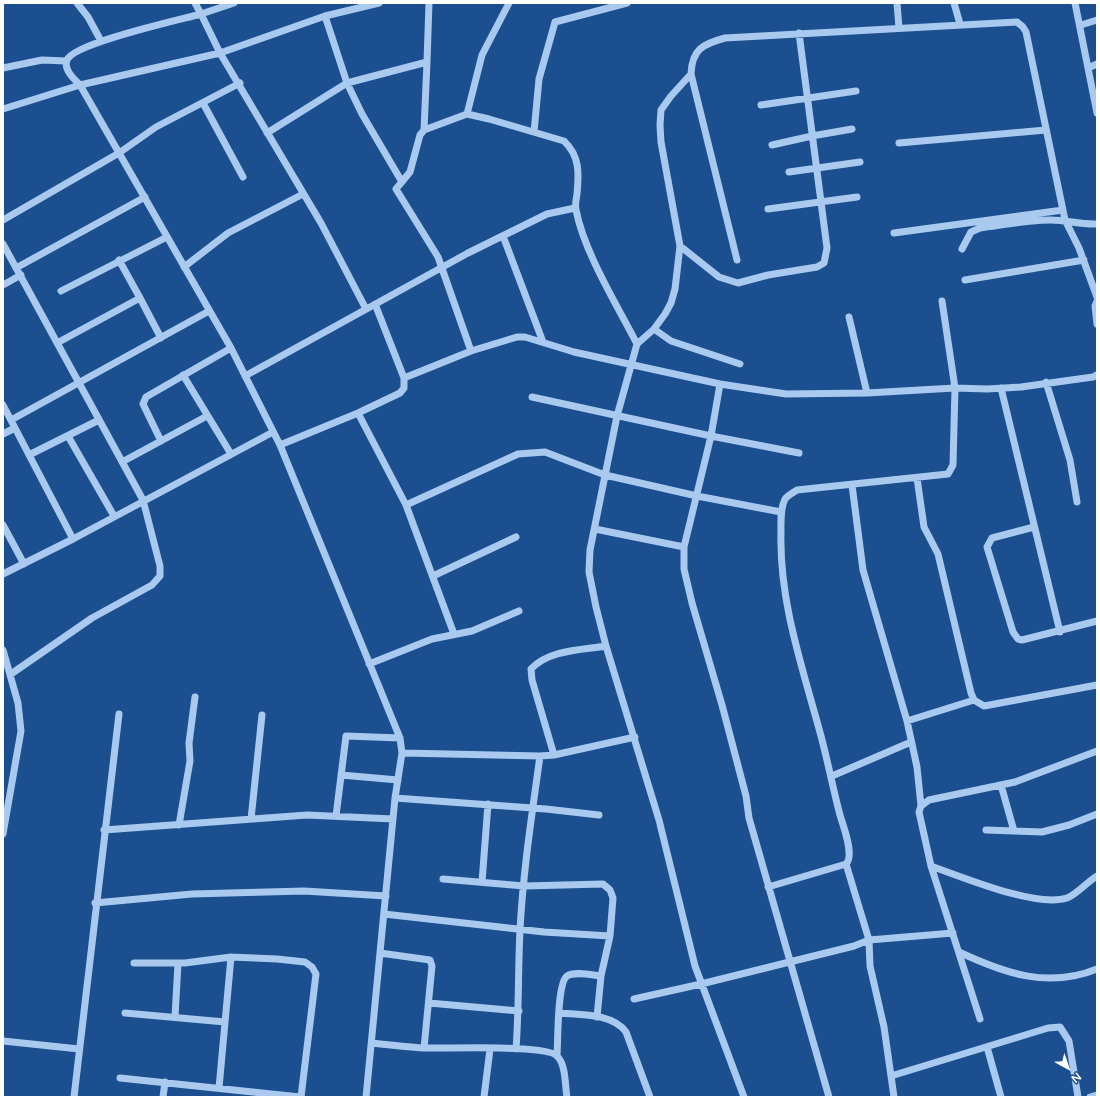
<!DOCTYPE html>
<html>
<head>
<meta charset="utf-8">
<style>
	body { margin:0 }
	#map { position:relative; width:1100px; height:1100px; overflow:hidden; background:#1b4f8f; font-family:"Varela Round",sans-serif }
	canvas { display:block }
	.frame { position:absolute; inset:0; border:4px solid #fff; pointer-events:none }
	.north { position:absolute; left:1048px; top:1048px; width:40px; height:40px; -webkit-text-stroke:3px #1b4f8f; paint-order:stroke; rotate:140deg; font-size:11px; font-weight:700; line-height:16px; text-align:center; color:#fff }
	.north::after { content:''; display:block; margin:auto; width:14px; height:18px; background:#fff; clip-path:polygon(50% 0,100% 100%,50% 72%,0 100%) }
</style>
</head>
<body>
<div id="map">
<canvas width="1100" height="1100"></canvas>
<div class="frame"></div>
<div class="north">N</div>
</div>
<script>
const ctx = document.querySelector('canvas').getContext('2d');
ctx.lineJoin = 'round';
function trace(path, color, width, dash) { ctx.strokeStyle = color; ctx.lineWidth = width; ctx.lineCap = dash ? 'butt' : 'round'; ctx.setLineDash(dash || []); ctx.stroke(path); }
trace(new Path2D(`
	M77,3l11,14 13,24
	M195,3l6,11c-22,6 -127,29 -134,46 -4,9 7,19 13,25l151,263 49,97 120,293 2,15 -7,45 -29,299
	M234,3l-33,11 19,39 101,170 45,86
	M897,3l2,25
	M954,3l6,21
	M1075,3l22,110
	M325,16l22,67 15,31 40,68
	M1081,25l16,-5
	M427,62l2,-59
	M3,68l39,-8 24,1
	M1088,68l9,-4
	M691,74l46,186
	M203,103l40,74
	M761,105l95,-14
	M3,109l77,-24 140,-32 105,-37 54,-13
	M467,114l22,5 75,22c16,15 15,33 13,53 -1,5 -2,11 -1,16 8,42 41,95 61,134l-20,72 -27,134 -1,22 7,35 10,39 53,174 36,146 49,131
	M534,132l5,-53 16,-57 72,-19
	M267,133l80,-50 80,-21 -3,68
	M899,143l147,-13
	M772,145l40,-9 40,-7
	M789,172l71,-10
	M768,209l89,-12
	M3,220l116,-67 37,-26 84,-44
	M894,233l169,-23
	M503,236l40,106
	M3,244l140,256 17,66v10l-8,9 -60,33 -81,56
	M680,246l39,31 19,6 30,-8 49,-8 7,-4 3,-15 -28,-215
	M962,249l9,-17 9,-4c23,-3 48,-8 71,-8 16,0 30,5 46,4
	M184,267l44,-34 75,-39
	M16,268l129,-71
	M965,280l119,-20
	M3,285l18,-10
	M61,291l106,-54
	M140,298l21,40
	M1097,301l-2,5 2,18
	M849,317l18,76
	M654,329l17,12 69,23
	M57,343l83,-45 -21,-38
	M637,344l17,-15 11,-15 6,-11 4,-14 5,-43 -19,-104 -1,-17 1,-15 10,-14 20,-22c1,-25 12,-30 34,-36l292,-16 6,5 3,5 39,188 14,28 18,49
	M471,351l-33,-94 -42,-68 14,-17 10,-37 4,-5 43,-16 15,-59 27,-52
	M183,375l48,79
	M245,376l223,-123 79,-39 28,-6
	M404,378l67,-27 46,-14h8l49,15 146,32 66,10 81,-1 88,-5 32,1 34,-2 72,-10 4,-2
	M1046,382l24,78 7,42
	M720,384l-9,52 -27,111v22l8,34 30,102 24,91 3,22 80,279
	M1001,388l59,244
	M532,397l179,39 88,17
	M3,405l70,134
	M358,413l48,92 48,129
	M11,420l198,-109
	M3,434l12,-6
	M68,436l46,80
	M161,441l-18,-37 3,-7 85,-49
	M280,445l78,-32 42,-20 4,-5v-10l-29,-74
	M29,455l70,-35
	M122,462l85,-46
	M917,478l7,49 14,27 33,139 3,7 10,6 113,-21
	M852,485l11,85 44,151 10,46 4,39
	M406,505l112,-51 27,-2 60,23 92,21 84,16
	M3,525l21,39
	M1034,527l-42,11 -5,9 26,85 5,7 4,1 75,-19
	M595,529l89,18
	M3,574l70,-35 200,-107
	M433,576l83,-39
	M3,650l15,53 3,28 -18,103
	M369,664l63,-25 40,-8 47,-20
	M907,721l67,-21
	M402,753l138,3 14,-1 81,-18
	M554,755l-22,-75 -1,-11c18,-19 50,-19 75,-23
	M341,775l57,5
	M832,776l79,-34
	M1001,785l13,46
	M395,798l151,11 53,6
	M336,816l10,-80 54,2
	M251,819l11,-104
	M179,825l11,-64 -1,-18 6,-46
	M104,830l203,-15 86,4
	M986,830l56,2 27,-7 28,-11
	M846,864l23,76 1,26 14,61 10,70
	M931,866c31,11 105,42 136,32 9,-3 20,-16 30,-22
	M443,879l81,7 79,-2 7,6 3,8 -3,38 -9,40 -4,41
	M482,882l6,-78
	M768,887l78,-23c9,-9 -3,-38 -6,-49 -7,-26 -12,-53 -19,-79 -18,-67 -42,-134 -40,-204 0,-11 -1,-23 4,-33 3,-4 8,-6 12,-9l151,-16 5,-9 2,-77 -13,-87
	M95,903l97,-9 112,-3 82,5
	M384,914l160,18 66,4
	M959,952c45,21 89,37 138,17
	M380,953l50,7 2,6 -8,82
	M134,963h51l46,-6 46,2 28,3 7,5 4,7 -15,123
	M634,999l67,-15 153,-38 15,-6 84,-7
	M429,1003l90,8
	M125,1013l100,9
	M559,1013c21,2 53,0 67,19l24,65
	M175,1017l3,-54
	M980,1019l-49,-153 -12,-54 2,-6 8,-6 86,-18 82,-31
	M3,1041l76,8
	M372,1043c17,2 34,4 52,5 21,1 122,-4 133,8 9,8 8,30 10,41
	M987,1047l14,50
	M516,1049c3,-40 2,-79 4,-119 3,-58 12,-116 20,-174
	M557,1056c1,-14 0,-73 10,-80 7,-5 25,-1 34,0
	M891,1076l157,-48 12,-1 9,14 9,56
	M120,1078l180,19
	M219,1088l12,-131
	M74,1097l45,-383
	M163,1097l2,-15
	M484,1097l6,-48
	M1090,1097l7,-2`), '#a9c9ee', 7);
</script>
</body>
</html>
